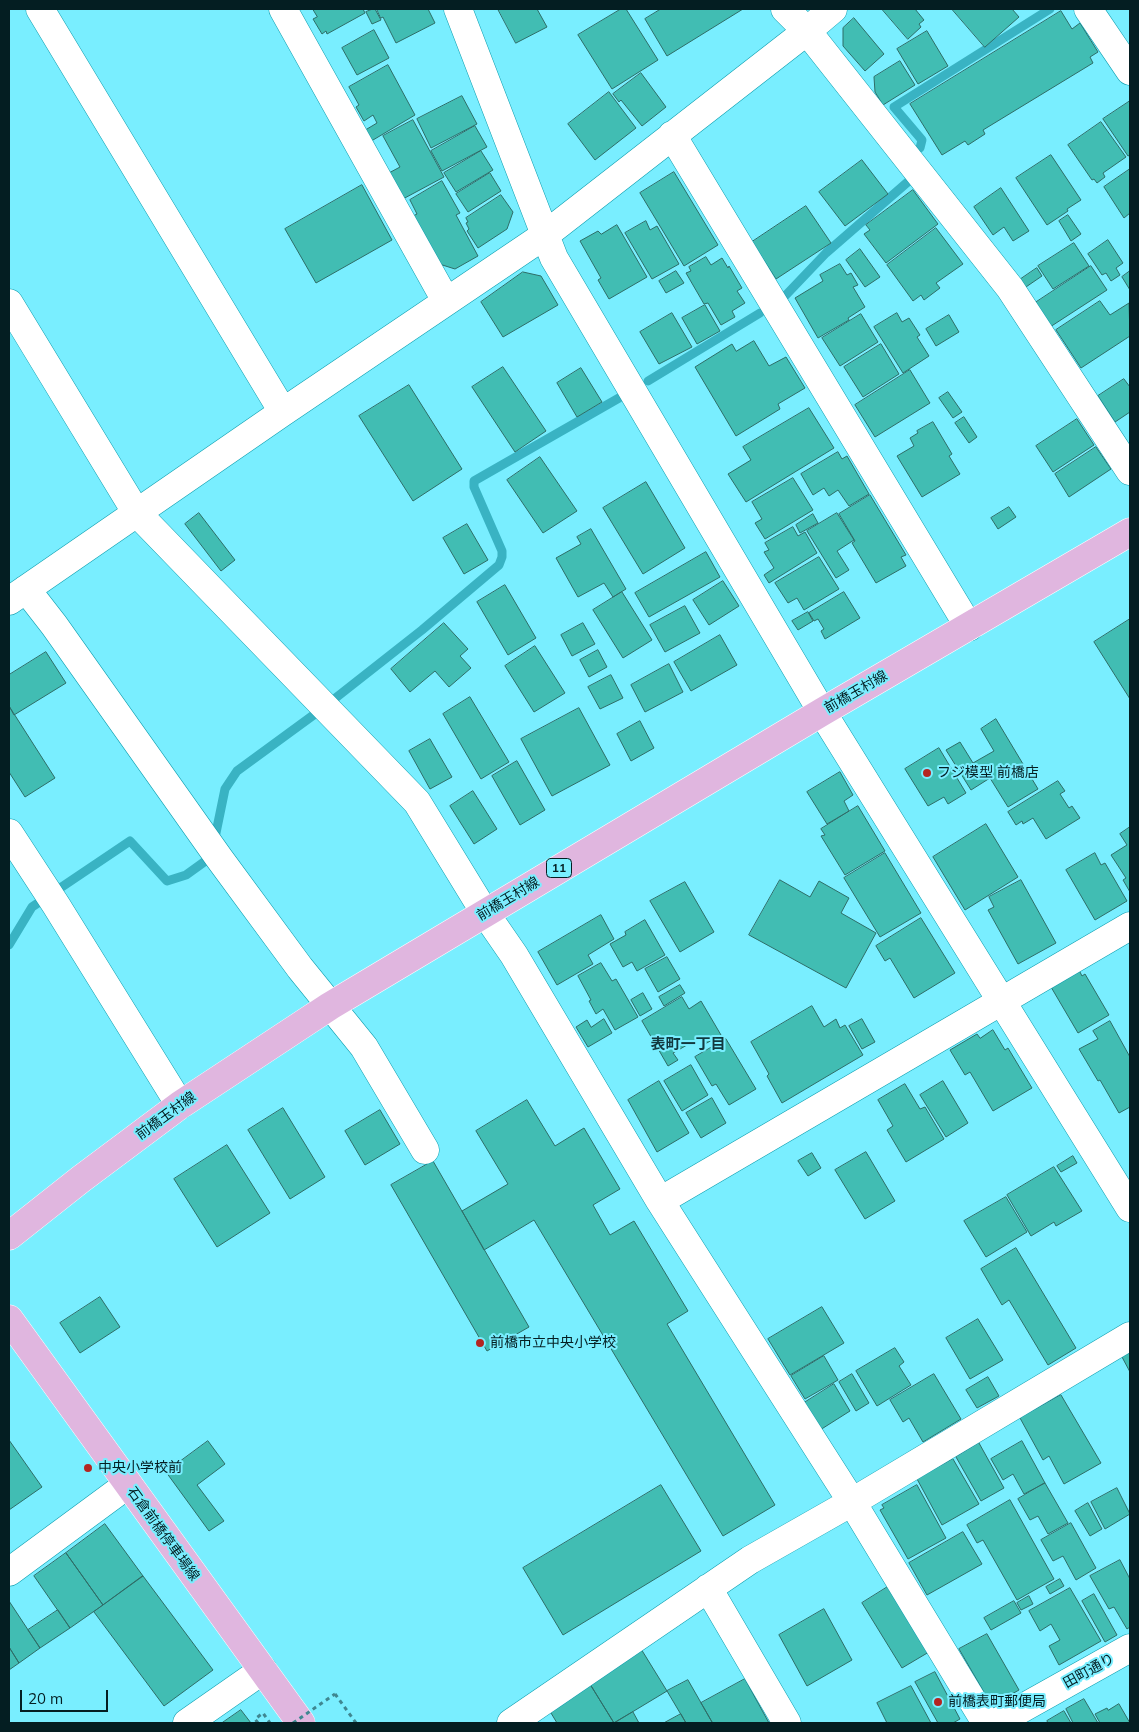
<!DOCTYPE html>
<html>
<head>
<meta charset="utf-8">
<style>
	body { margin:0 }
	#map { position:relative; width:1139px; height:1732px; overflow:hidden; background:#79eeff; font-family:Mulish,sans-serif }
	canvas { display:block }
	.frame { position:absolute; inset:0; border:10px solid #041e22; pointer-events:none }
	.scale { position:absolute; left:20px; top:1690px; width:88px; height:22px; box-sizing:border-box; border:2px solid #041e22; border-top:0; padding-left:6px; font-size:15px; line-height:18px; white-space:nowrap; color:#041e22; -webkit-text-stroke:4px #79eeff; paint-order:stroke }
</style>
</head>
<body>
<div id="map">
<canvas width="1139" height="1732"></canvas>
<div class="frame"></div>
<div class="scale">20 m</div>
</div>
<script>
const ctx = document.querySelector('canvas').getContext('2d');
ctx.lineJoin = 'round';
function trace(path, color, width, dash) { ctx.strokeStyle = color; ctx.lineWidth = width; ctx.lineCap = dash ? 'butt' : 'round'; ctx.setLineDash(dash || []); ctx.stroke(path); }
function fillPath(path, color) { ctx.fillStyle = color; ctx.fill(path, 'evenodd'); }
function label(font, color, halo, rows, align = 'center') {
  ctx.font = font + ' Mulish,"Noto Sans JP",sans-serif'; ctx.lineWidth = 4; ctx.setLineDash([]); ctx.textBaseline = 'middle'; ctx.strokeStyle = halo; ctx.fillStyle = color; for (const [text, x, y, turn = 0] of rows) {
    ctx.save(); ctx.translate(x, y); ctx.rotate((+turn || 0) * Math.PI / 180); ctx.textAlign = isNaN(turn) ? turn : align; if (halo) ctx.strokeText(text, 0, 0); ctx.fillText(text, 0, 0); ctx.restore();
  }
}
trace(new Path2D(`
	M920,148l2,-8 -28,-33 156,-98
	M785,296l41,-43 84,-73
	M648,381l112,-68
	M9,945l23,-38 98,-66 37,40 19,-6 25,-18 14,-68 12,-18 82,-60 103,-81 77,-65 3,-8v-6l-28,-64v-6l145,-83`), '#39b3c3', 9);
const building = new Path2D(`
	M313,9h50l2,4 -38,21 -1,-3 -4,3 -9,-15 4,-2z
	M373,9h2l6,11 -9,4 -6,-12z
	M377,9h51l7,14 -39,20 -13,-26 -2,1z
	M498,9h39l10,18 -31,16z
	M621,9h5l32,51 -46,29 -34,-54z
	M661,9h82l-76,47 -22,-37z
	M882,9h33l9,11 -5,4 2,3 -13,12z
	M952,9h60l7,8 -34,30z
	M1061,11l11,18 8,-6 18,29 -8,5 3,6 -110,67 2,4 -17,11 -3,-4 -23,14 -32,-51z
	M854,18l30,36 -19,17 -22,-25v-18z
	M374,30l15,28 -32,17 -15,-27z
	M927,31l21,35 -30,18 -21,-35z
	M900,61l15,24 -32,20 -8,-13 -1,-15z
	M388,65l27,50 -47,28 -6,-11 15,-9 -4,-8 -9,6 -8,-14 3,-2 -10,-18z
	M641,73l25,34 -24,19 -21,-26 -2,2 -6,-8z
	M609,92l27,36 -41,32 -27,-36z
	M462,96l15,28 -46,24 -14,-29z
	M1130,101v54l-2,1 -25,-37z
	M413,120l31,57 -43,23 -14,-26 13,-7 -17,-31z
	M1101,122l25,35 -23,16 2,4 -8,6 -3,-4 -2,1 -24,-35z
	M475,126l12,21 -45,24 -11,-20z
	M481,151l12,19 -37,22 -12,-19z
	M1051,155l30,45 -14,9 1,2 -21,14 -31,-47z
	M862,160l26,34 -43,32 -26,-34z
	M1130,169v44l-6,5 -20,-31z
	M674,172l44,73 -34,21 -44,-73z
	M490,173l11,18 -33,21 -12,-18z
	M442,181l18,32 -4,2 22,41 -23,13 -19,-6 -25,-46 6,-3 -7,-14z
	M362,185l30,55 -76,43 -31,-54z
	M1001,188l28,43 -16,10 -9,-14 -11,8 -19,-28z
	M913,190l25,34 -52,39 -22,-29 6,-4 -4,-5z
	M501,195l12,17 -6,17 -29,19 -11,-17 2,-2 -3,-6 2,-1 -2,-4z
	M806,206l25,37 -55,36 -24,-37z
	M1068,215l13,19 -10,7 -12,-20z
	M646,221l4,9 7,-4 22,38 -27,15 -27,-46z
	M617,225l30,52 -38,22 -11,-19 3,-2 -21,-37 18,-10 3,3z
	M936,228l27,36 -27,19 4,5 -16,12 -3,-5 -8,6 -26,-36z
	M1108,240l15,23 -7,5 4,7 -9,6 -5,-8 -4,2 -14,-21z
	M1074,243l15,23 -36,23 -15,-23z
	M860,249l20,28 -15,10 -19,-27z
	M706,257l5,8 11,-7 6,10 1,-2 13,22 -5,3 8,12 -13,8 3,6 -14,8 -13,-22 -4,1 -18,-31 5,-2 -2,-4z
	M840,264l7,11 4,-2 7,12 -5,2 12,20 -17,11 1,2 -31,18 -23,-40 28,-17 -3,-6z
	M1091,266l16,24 -57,37 -15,-24z
	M1037,268l5,8 -19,13 -5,-8z
	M676,271l8,12 -18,10 -7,-12z
	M1130,271v19l-8,-13z
	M523,272l18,4 17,29 -55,32 -22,-35z
	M1100,301l10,14 19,-12 1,33 -49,32 -25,-38z
	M705,305l15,26 -23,13 -15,-26z
	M672,313l20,34 -33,17 -19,-32z
	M897,313l5,9 7,-4 11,17 -3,2 12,19 -26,17 -29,-46z
	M861,314l17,28 -38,24 -18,-28z
	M949,315l10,17 -23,14 -10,-17z
	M754,341l15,25 17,-9 19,31 -27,16 2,5 -44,27 -41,-69 37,-23 4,7z
	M881,344l18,30 -36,23 -19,-30z
	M503,367l43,64 -31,21 -43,-65z
	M581,368l21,34 -25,15 -20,-34z
	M910,370l20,33 -55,34 -20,-32z
	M1124,379l6,8v25l-15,10 -17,-26z
	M409,385l53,84 -49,32 -54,-85z
	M948,392l14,20 -9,6 -14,-20z
	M809,408l25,40 -88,54 -18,-28 23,-14 -8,-13z
	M964,417l13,20 -8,6 -14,-20z
	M1077,419l17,26 -41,27 -17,-26z
	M933,422l19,32 -3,2 11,18 -38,23 -25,-41 17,-10 -4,-8 8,-5 -1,-2z
	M1096,447l15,22 -42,28 -14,-23z
	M838,452l4,7 5,-3 22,38 -20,12 -11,-16 -9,6 -5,-8 -11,7 -12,-21z
	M540,457l37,54 -34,22 -36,-53z
	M793,478l20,32 -48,29 -10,-16 7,-4 -10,-17z
	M646,482l39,66 -42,26 -40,-66z
	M870,495l36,60 -5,2 5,9 -30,17 -24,-40 3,-2 -16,-27z
	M1009,507l7,10 -18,12 -7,-11z
	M199,513l36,47 -14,11 -36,-47z
	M837,513l17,27 -17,11 12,19 -13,8 -29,-47z
	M813,514l5,9 -18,10 -4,-8z
	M467,524l21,36 -24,14 -21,-36z
	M793,527l5,9 7,-4 12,21 -48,30 -5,-8 10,-7 -10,-16 5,-2 -4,-7z
	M591,529l35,60 -13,8 -9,-14 -26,14 -22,-39 25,-14 -4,-7z
	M706,552l14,25 -71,40 -14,-24z
	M819,557l20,32 -35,21 -7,-12 -9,5 -13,-20z
	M723,581l16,25 -30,19 -16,-25z
	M505,585l31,53 -28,17 -31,-53z
	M622,592l30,48 -29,18 -30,-48z
	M844,592l16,26 -35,21 -4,-8 3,-2 -6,-10 -4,2 -5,-8z
	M685,606l15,27 -35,19 -15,-27z
	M808,612l5,9 -15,9 -6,-9z
	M1130,619v80l-36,-57z
	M444,623l24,26 -8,7 11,12 -22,19 -14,-16 -25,21 -19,-23z
	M583,623l12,21 -23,12 -11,-21z
	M720,635l17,30 -46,26 -17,-29z
	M535,646l30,47 -31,19 -29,-46z
	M598,650l9,17 -18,10 -9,-17z
	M46,652l20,31 -52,32 -5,-9v-31z
	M669,664l14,28 -38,20 -14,-27z
	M611,675l12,23 -23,11 -12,-22z
	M470,697l39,65 -28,17 -38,-65z
	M9,706l46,72 -30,19 -16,-25z
	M579,708l31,57 -58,31 -31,-57z
	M996,719l42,70 -30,18 -18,-29 -19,12 -25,-40 14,-8 13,21 21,-12 -13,-22z
	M640,721l14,27 -23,13 -14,-27z
	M430,739l22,38 -22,12 -21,-38z
	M939,748l27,45 -18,11 -4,-7 -16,9 -23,-37z
	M517,761l28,49 -25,15 -28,-49z
	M840,772l13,23 -9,6 5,10 -22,13 -20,-32z
	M1058,781l7,10 -5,3 9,14 3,-2 8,12 -34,21 -13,-21 -10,6 -1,-3 -6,4 -8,-13z
	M473,791l24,38 -23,15 -24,-38z
	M858,806l27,45 -40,24 -24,-39 4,-1 -4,-6z
	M986,824l32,53 -53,33 -32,-53z
	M1130,827v65l-7,-12 3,-2 -15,-23 16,-10 -7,-11z
	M885,853l36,60 -41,24 -36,-59z
	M1095,853l6,12 4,-2 22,38 -32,19 -29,-50z
	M780,880l30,17 9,-16 30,17 -8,15 35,20 -30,55 -97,-53z
	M1021,880l35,63 -38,21 -30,-54 6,-3 -5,-10z
	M685,882l29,50 -34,20 -30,-51z
	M601,915l13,24 -26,16 5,9 -36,21 -19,-33z
	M921,918l34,55 -41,25 -24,-40 -5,3 -9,-15z
	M645,920l20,35 -28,16 -5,-9 -9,5 -13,-23 16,-9 -1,-3z
	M667,957l13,22 -22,13 -13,-23z
	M601,963l11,18 4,-2 22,38 -23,13 -12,-21 -7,5 -7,-13 2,-1 -13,-24z
	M1079,970l3,6 3,-2 24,41 -31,18 -27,-46z
	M680,985l5,8 -21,13 -5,-9z
	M643,993l9,16 -12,7 -9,-16z
	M682,997l7,12 12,-8 20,34 -16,9 -4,-7 -28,16 5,7 -10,6 -26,-45z
	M812,1006l12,21 12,-8 4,9 5,-3 18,30 -81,48 -15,-27 2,-2 -18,-32z
	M604,1019l8,14 -24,14 -12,-20 11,-7 4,7z
	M862,1019l13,23 -13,7 -13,-23z
	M1110,1021l20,36v50l-11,6 -19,-33 -2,1 -19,-32 19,-10 -5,-8z
	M993,1030l12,20 3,-2 24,40 -39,23 -23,-39 -5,3 -15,-25 27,-16 3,4z
	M726,1039l30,50 -27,16 -13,-21 -4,2 -17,-29z
	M691,1065l17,30 -26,16 -18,-30z
	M659,1081l30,52 -32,19 -29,-52z
	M943,1081l25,42 -22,14 -26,-42z
	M905,1084l15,25 5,-2 19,32 -38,23 -19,-32 6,-4 -15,-26z
	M712,1098l14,25 -25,15 -15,-25z
	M527,1100l28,46 29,-18 36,61 -27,16 17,30 24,-14 54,90 -21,13 108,181 -52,31 -189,-316 -50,30 -22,-39 46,-27 -32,-53z
	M283,1108l42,69 -35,22 -42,-69z
	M380,1110l20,34 -35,21 -20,-34z
	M227,1145l43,68 -53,34 -43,-68z
	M866,1152l29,49 -30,18 -30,-49z
	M812,1153l9,15 -13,8 -10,-15z
	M1073,1156l4,7 -16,9 -4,-6z
	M433,1161l96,166 -42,24 -96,-166z
	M1054,1167l28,44 -26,15 -2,-4 -23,14 -24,-41z
	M1006,1197l21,35 -41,25 -22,-36z
	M1016,1248l60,100 -28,17 -39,-65 -7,5 -21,-36z
	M100,1297l20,30 -40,26 -20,-30z
	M822,1307l22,36 -54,32 -22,-36z
	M978,1319l25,41 -33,19 -24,-41z
	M895,1348l9,14 -5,4 12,19 -34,21 -21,-35z
	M1130,1352v20l-8,-15z
	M824,1356l14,24 -33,19 -14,-23z
	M852,1374l17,29 -13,8 -17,-29z
	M934,1374l27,45 -38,23 -14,-24 -6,4 -13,-22z
	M988,1377l11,19 -22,12 -11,-18z
	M834,1384l16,27 -30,19 -16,-27z
	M1061,1395l40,68 -37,21 -15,-28 -6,4 -23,-42z
	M9,1440l33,47 -33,23z
	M208,1441l17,23 -28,21 27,36 -15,10 -43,-59z
	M1022,1441l23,42 -21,11 -11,-20 -10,6 -12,-21z
	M979,1443l25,45 -23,13 -25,-44z
	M953,1459l26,45 -37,21 -25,-46z
	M1045,1483l23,40 -20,11 -10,-18 -8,4 -12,-21z
	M661,1485l40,66 -138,84 -40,-67z
	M917,1485l29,53 -38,21 -28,-49 4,-2 -2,-3z
	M1117,1488l13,26 -25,15 -14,-27z
	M1010,1500l44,79 -37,21 -34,-60 -6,3 -10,-18z
	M1088,1503l14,26 -12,7 -15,-25z
	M1071,1523l25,45 -20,12 -13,-24 -10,5 -12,-21z
	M105,1524l38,52 -40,29 -37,-52z
	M963,1532l19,32 -55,31 -18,-32z
	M66,1553l37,52 -33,23 -36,-52z
	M1120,1560l10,19v48l-3,2 -13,-22 -5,2 -19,-33z
	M143,1576l70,94 -49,36 -70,-94z
	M1060,1579l4,7 -14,8 -4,-7z
	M894,1583l40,66 -32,19 -40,-65z
	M1070,1588l31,53 -42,24 -10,-19 11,-6 -9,-16 -11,7 -11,-20z
	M1094,1594l23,41 -12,7 -23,-41z
	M1029,1596l4,8 -12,6 -4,-7z
	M9,1601l31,47 -21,15 -10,-16z
	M1014,1601l7,12 -30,17 -7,-12z
	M824,1609l28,51 -45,26 -28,-51z
	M58,1610l12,18 -30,20 -12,-18z
	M987,1634l32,56 -16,9 -18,-5 -26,-45z
	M638,1644l29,47 -53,32 -29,-47z
	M9,1647l10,16 -10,7z
	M935,1672l25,47 -7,4h-15l-23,-41z
	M585,1676l29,47h-57l-12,-20z
	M745,1679l24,44h-60l3,-1 -11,-19z
	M688,1680l24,42 -3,1h-23l-19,-32z
	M911,1686l20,37h-44l-10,-20z
	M1084,1699l14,24h-25l-7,-14z
	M1119,1704l11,19h-30l-5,-9 12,-6 1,2z
	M241,1710l10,13h-29z
	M1064,1711l7,12h-23l-1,-2z
	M633,1712l6,11h-25z
	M681,1714l5,9h-22z`);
fillPath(building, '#41bdb3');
trace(building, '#2e6d67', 1);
const minor = new Path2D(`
	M40,9l243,403
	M283,9l163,292
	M458,9l96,249 268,454 308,496
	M785,9l22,22 203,257 120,183
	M1088,9l42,62
	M672,135l297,492
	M9,303l127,209 281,290 68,111 29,42 146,246 192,301 134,221
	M26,589l28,36 165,233 81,110 64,79 61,103
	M9,601l274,-189 262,-177 262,-204 26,-22
	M9,833l47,72 124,200
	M660,1201l470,-275
	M9,1572l118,-87
	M708,1588l79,135
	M187,1723l76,-53
	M511,1723l239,-163 102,-58 278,-166
	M996,1723l134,-75`);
const major = new Path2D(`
	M9,1236l72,-57 99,-74 150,-99 492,-294 308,-180
	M9,1319l292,404`);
trace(minor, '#0d9eaf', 29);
trace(major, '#fff', 29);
trace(new Path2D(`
	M335,1694l21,29`), '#3f8791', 3, [4, 4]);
trace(minor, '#fff', 28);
trace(major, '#e0b6df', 28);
trace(new Path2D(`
	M258,1723l-3,-4 8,-6 7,10
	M293,1723l42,-29`), '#3f8791', 3, [4, 4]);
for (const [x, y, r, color] of [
	[927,773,5,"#b42521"],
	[480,1343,5,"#b42521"],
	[88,1468,5,"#b42521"],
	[938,1702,5,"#b42521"]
]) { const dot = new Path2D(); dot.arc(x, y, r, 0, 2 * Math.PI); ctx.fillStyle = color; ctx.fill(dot); trace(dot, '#79eeff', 2); }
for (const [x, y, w] of [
	[559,868,25]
]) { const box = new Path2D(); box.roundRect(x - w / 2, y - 9.5, w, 19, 4); ctx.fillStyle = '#79eeff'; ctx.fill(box); trace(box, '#041e22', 1); }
label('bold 12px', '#041e22', null, [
	["11",559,868]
]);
label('14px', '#041e22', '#79eeff', [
	["前橋玉村線",856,692,-30],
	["前橋玉村線",508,899,-31],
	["前橋玉村線",166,1116,-36],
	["石倉前橋停車場線",163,1534,54],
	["田町通り",1089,1671,-29]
]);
label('14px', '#041e22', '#79eeff', [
	["フジ模型 前橋店",937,773],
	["前橋市立中央小学校",490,1343],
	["中央小学校前",98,1468],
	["前橋表町郵便局",948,1702]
], 'left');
label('bold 15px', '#12383e', '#79eeff', [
	["表町一丁目",688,1044]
]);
</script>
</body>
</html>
